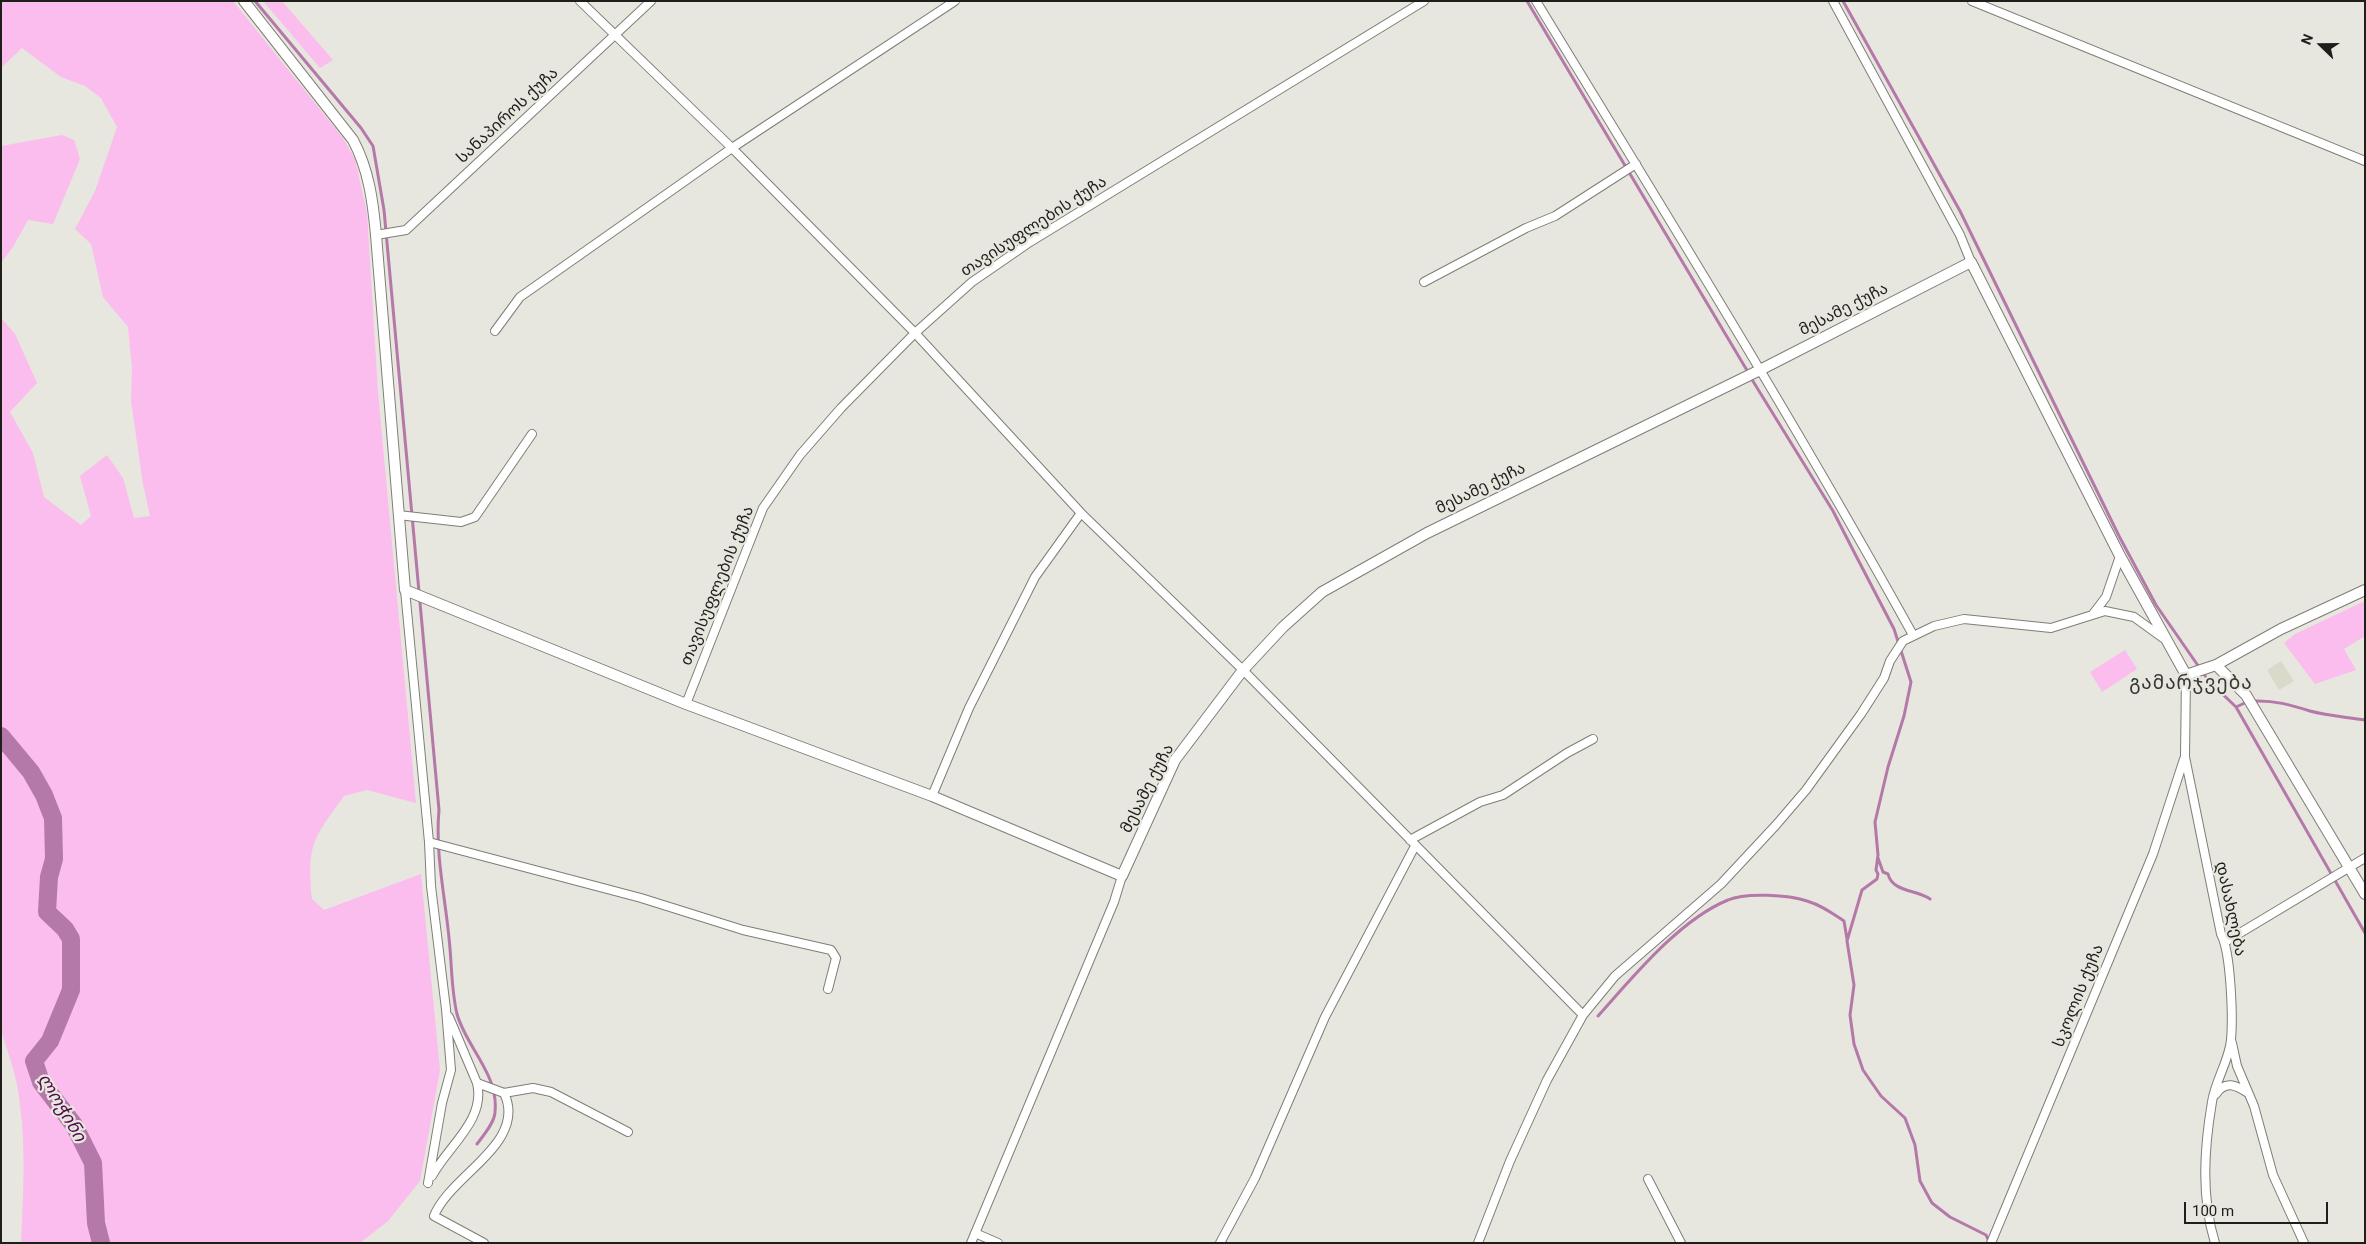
<!DOCTYPE html>
<html>
<head>
<meta charset="utf-8">
<style>
	body { margin:0 }
	#map { position:relative; width:2366px; height:1244px; overflow:hidden; background:#e7e7df; font-family:Roboto,sans-serif }
	canvas { display:block }
	.frame { position:absolute; inset:0; border:2px solid #1e1e1b; pointer-events:none }
	.north { position:absolute; left:2296px; top:20px; width:50px; height:50px; -webkit-text-stroke:4px #e7e7df; paint-order:stroke; rotate:292deg; font-size:14px; font-weight:700; line-height:20px; text-align:center; color:#1e1e1b }
	.north::after { content:''; display:block; margin:auto; width:18px; height:22px; background:#1e1e1b; clip-path:polygon(50% 0,100% 100%,50% 72%,0 100%) }
	.scale { position:absolute; left:2184px; top:1202px; width:144px; height:22px; box-sizing:border-box; border:2px solid #1e1e1b; border-top:0; padding-left:6px; font-size:15px; line-height:18px; white-space:nowrap; color:#1e1e1b; -webkit-text-stroke:4px #e7e7df; paint-order:stroke }
</style>
</head>
<body>
<div id="map">
<canvas width="2366" height="1244"></canvas>
<div class="frame"></div>
<div class="north">N</div>
<div class="scale">100 m</div>
</div>
<script>
const ctx = document.querySelector('canvas').getContext('2d');
ctx.lineJoin = 'round';
function fillPath(path, color) { ctx.fillStyle = color; ctx.fill(path, 'evenodd'); }
function trace(path, color, width, dash) { ctx.strokeStyle = color; ctx.lineWidth = width; ctx.lineCap = dash ? 'butt' : 'round'; ctx.setLineDash(dash || []); ctx.stroke(path); }
function label(font, color, halo, rows, align = 'center') {
  ctx.font = font + ' Roboto,"Noto Sans Georgian",sans-serif'; ctx.lineWidth = 4.5; ctx.setLineDash([]); ctx.textBaseline = 'middle'; ctx.strokeStyle = halo; ctx.fillStyle = color; for (const [text, x, y, turn = 0] of rows) {
    ctx.save(); ctx.translate(x, y); ctx.rotate((+turn || 0) * Math.PI / 180); ctx.textAlign = isNaN(turn) ? turn : align; if (halo) ctx.strokeText(text, 0, 0); ctx.fillText(text, 0, 0); ctx.restore();
  }
}
fillPath(new Path2D(`
	M2281,661l13,20 -15,9 -12,-20z`), '#dadacb');
fillPath(new Path2D(`
	M1,1h232l110,137 12,21 12,54 11,179 38,411 -49,-13 -23,6c-31,43 -37,48 -32,103l12,11 97,-36 19,196 -20,111 -32,40 -28,22h-339c2,-46 5,-92 -1,-138 -2,-25 -11,-50 -19,-74v-713l14,16 22,49 -27,29 23,41 11,44 37,28 10,-9 -11,-40 27,-21 16,23 11,40 16,-2 -7,-32 -12,-83 1,-33 -4,-41 -25,-30 -12,-53 -16,-15 20,-38 22,-64 -16,-29 -16,-12 -24,-9 -39,-29 -21,20z
	M263,1h19l51,59 -13,8z
	M62,135l12,5 6,19 -27,65 -25,-4 -15,27 -12,16v-117z
	M2365,601v35l-21,13 12,21 -41,14 -31,-41 11,-9z
	M2125,650l12,19 -35,23 -12,-20z`), '#fbbcee');
trace(new Path2D(`
	M255,1l106,127 12,18 11,64 55,600c-4,43 6,86 10,128 3,26 2,51 8,76 9,33 42,60 38,98 0,10 -12,24 -18,32
	M1527,1l221,371
	M1843,1l117,210 159,325 37,69 52,75 28,27 129,226
	M1751,378l82,133 20,39 41,79 17,53 -7,34 -16,51 -13,55 3,33 -2,15 2,4 -1,5 -15,11 -15,51 7,44 -4,30 4,29 9,26 18,26 24,22 10,27 5,36 12,22 18,14 36,18 3,6
	M2253,701c21,-1 38,4 57,10 18,5 37,6 55,9
	M2236,707l11,-5
	M1878,858l5,14 5,2c4,18 30,16 42,25
	M1598,1016c35,-39 81,-96 130,-116 18,-8 61,-5 79,1 14,4 25,12 37,20l3,18`), '#b579a9', 3);
trace(new Path2D(`
	M1,736l30,36 13,23 9,23 1,41 -5,18 -2,35 18,17 6,10v51l-21,51 -16,20 7,21 33,43 19,38 3,60 5,20`), '#b579a9', 18);
const minor = new Path2D(`
	M580,1l152,147 183,185 166,180 162,157 340,345
	M1536,1c128,210 258,419 377,634
	M1833,1l127,234 11,27
	M1972,1l393,160
	M376,235l30,-5 245,-229
	M1424,282l102,-54 29,-12 81,-52
	M495,331l25,-34 212,-149 223,-147
	M398,515l63,7 14,-5 57,-83
	M405,590l24,252 2,44 15,123 5,61 -9,33 -14,80
	M2093,614l13,-17 14,-41
	M2186,675l-1,82 36,177c10,18 12,84 10,106 -2,21 -16,41 -19,62 -8,47 -11,95 3,141
	M686,704l77,-196 37,-53 41,-47 74,-75 57,-51 58,-40 394,-241
	M932,796l37,-88 66,-131 46,-64
	M1410,840l70,-38 23,-7 64,-42 26,-14
	M429,842l212,56 102,32 88,20 5,8 -8,31
	M2225,942l140,-84
	M449,1017l28,66 27,10c24,50 -54,82 -70,123l50,27
	M2232,1043l5,23 17,40 19,69 31,68
	M504,1093l29,-5 18,4 77,40
	M2216,1094c9,-14 20,-9 32,-1
	M432,1176c16,-30 54,-56 45,-93
	M1648,1179l33,64
	M975,1233l23,10
	M971,1243l143,-341 8,-26
	M1220,1243l35,-65 70,-161 90,-171
	M1478,1243l32,-82 37,-81 36,-65 32,-39 106,-92 55,-59 30,-35 55,-76 23,-36 6,-17 13,-20 31,-15 30,-7 87,9 54,-17 29,6 29,21
	M1991,1243l162,-389 31,-95`);
const tertiary = new Path2D(`
	M244,1l109,139c16,30 20,62 23,95l29,355 281,114 246,92 190,80 53,-116 68,-90 40,-43 39,-35 105,-59 333,-163 211,-108 149,294 66,119 30,-10 65,-36 84,-39
	M2216,665l30,30 119,199`);
trace(minor, '#7e7e77', 10);
trace(tertiary, '#7e7e77', 12);
trace(minor, '#fff', 8);
trace(tertiary, '#fff', 10);
label('16px', '#1e1e1b', '#e7e7df', [
	["სანაპიროს ქუჩა",508,116,-43],
	["თავისუფლების ქუჩა",1034,227,-33],
	["მესამე ქუჩა",1844,310,-27],
	["მესამე ქუჩა",1481,489,-26],
	["თავისუფლების ქუჩა",718,586,-68],
	["მესამე ქუჩა",1148,789,-63],
	["დასახლება",2230,909,78],
	["სკოლის ქუჩა",2079,996,-68]
]);
label('italic 18px', '#550c4d', '#e7e7df', [
	["ლოჭინი",61,1108,59]
]);
ctx.letterSpacing = '1px';
label('19px', '#373731', '#e7e7df', [
	["გამარჯვება",2191,684]
]);
ctx.letterSpacing = '0px';
</script>
</body>
</html>
